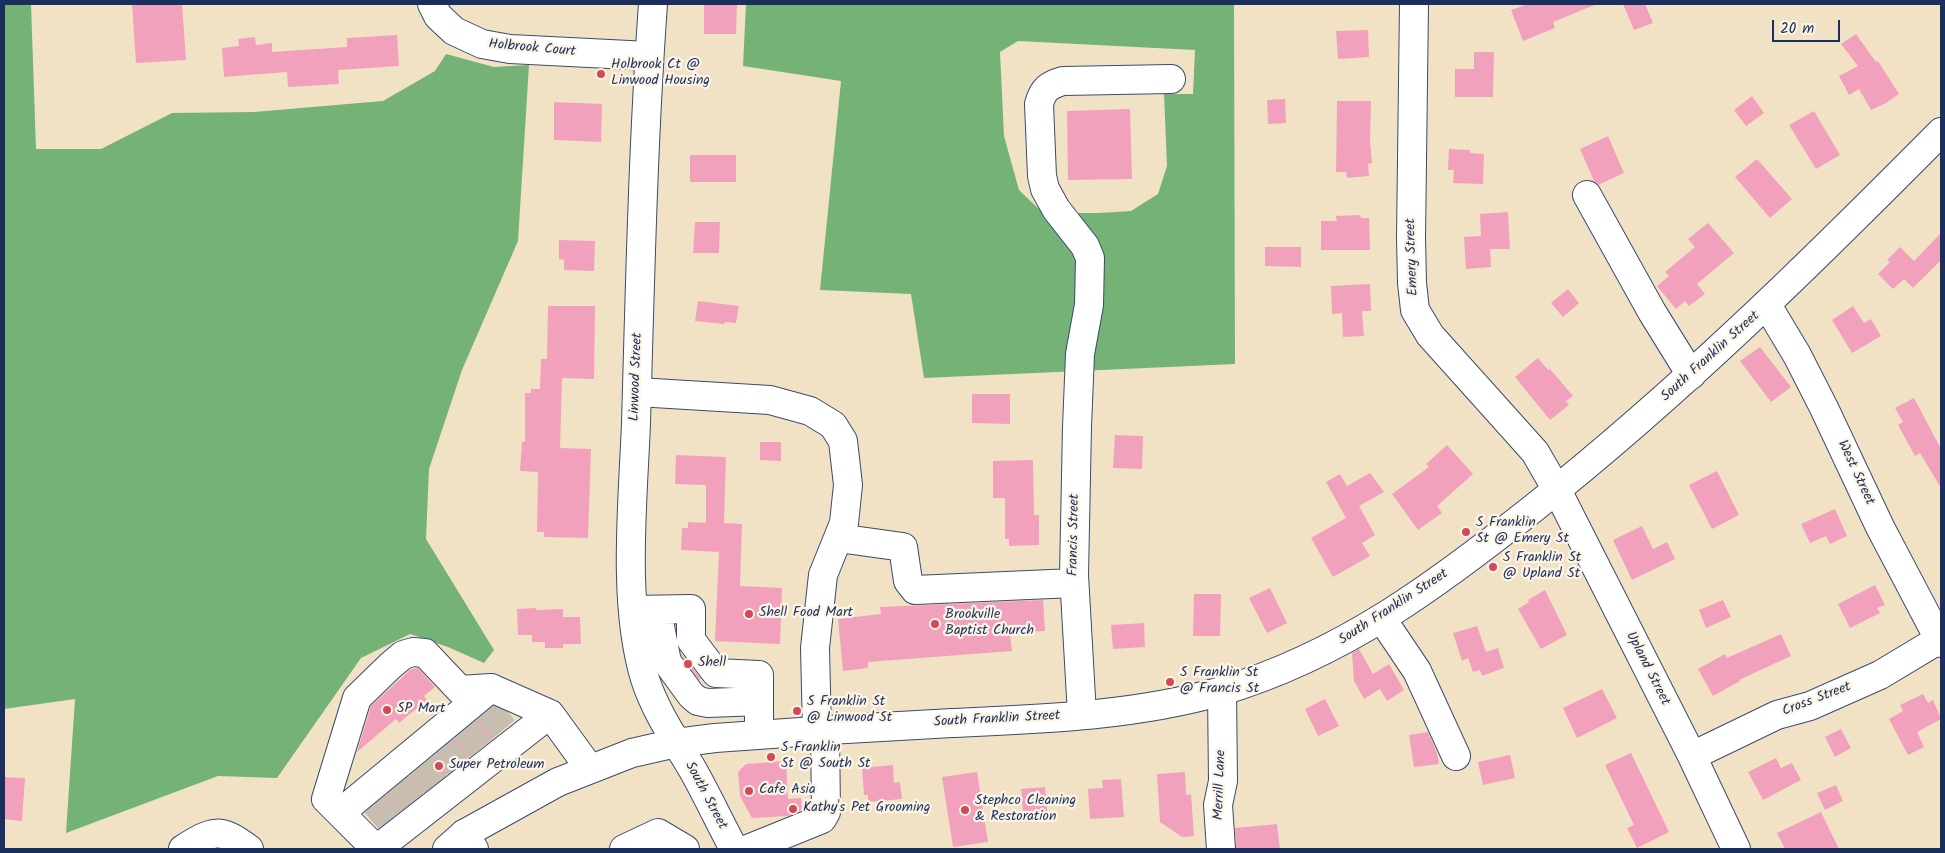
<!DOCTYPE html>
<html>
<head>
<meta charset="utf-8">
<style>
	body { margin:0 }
	#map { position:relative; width:1945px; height:853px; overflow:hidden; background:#f2e2c5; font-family:Kalam,sans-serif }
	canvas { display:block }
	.frame { position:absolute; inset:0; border:5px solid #1b2f5e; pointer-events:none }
	.scale { position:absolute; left:1772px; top:20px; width:68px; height:22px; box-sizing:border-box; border:2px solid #1b2f5e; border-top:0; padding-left:6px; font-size:15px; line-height:18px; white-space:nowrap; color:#1b2f5e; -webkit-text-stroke:4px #fcf5e5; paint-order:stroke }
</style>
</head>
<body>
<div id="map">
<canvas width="1945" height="853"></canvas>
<div class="frame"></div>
<div class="scale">20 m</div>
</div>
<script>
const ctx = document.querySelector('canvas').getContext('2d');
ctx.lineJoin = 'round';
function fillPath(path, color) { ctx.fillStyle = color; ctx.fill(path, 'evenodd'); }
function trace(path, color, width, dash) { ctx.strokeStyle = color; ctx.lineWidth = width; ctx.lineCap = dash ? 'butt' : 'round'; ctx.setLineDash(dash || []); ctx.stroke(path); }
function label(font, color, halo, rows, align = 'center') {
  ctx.font = font + ' Kalam,sans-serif'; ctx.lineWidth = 4.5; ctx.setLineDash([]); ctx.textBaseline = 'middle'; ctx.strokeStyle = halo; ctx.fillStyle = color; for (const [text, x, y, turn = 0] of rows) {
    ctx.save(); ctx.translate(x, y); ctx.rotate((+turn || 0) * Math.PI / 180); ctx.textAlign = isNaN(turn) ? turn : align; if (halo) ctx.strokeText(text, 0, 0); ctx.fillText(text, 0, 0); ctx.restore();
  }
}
fillPath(new Path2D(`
	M4,4h27l5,145h65l71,-36 82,-1 129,-11 52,-30 11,-17 48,13 35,-2 -11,176 -56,129 -33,99 -3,70 68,111 -10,13 -36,-16 -38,-13 -49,24 -84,120 -59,-2 -152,57 9,-134 -71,10z
	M746,4h488l1,360 -311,14 -13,-84 -91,-4 21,-209 -98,-15zM1018,41l177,9 -2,44h-29l3,72 -9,28 -27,17 -32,2h-56l-24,-23 -15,-54 -4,-84z`), '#74b375');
fillPath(new Path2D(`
	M132,4h50l4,56 -50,3z
	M704,4h33l-1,30h-32z
	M1528,4h69l-44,18 2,6 -32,13 -12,-31z
	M1623,4h22l8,19 -19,7z
	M1368,30l1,27 -31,2 -2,-28z
	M1856,34l20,28 2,-1 21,33 -13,9 -15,7 -12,-21 -10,6 -10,-19 19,-10 -17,-22z
	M397,35l2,31 -61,4 1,14 -51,3 -1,-15 -63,5 -2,-29 17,-2 -1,-7 17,-2 1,8 16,-2v9l75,-5v-9z
	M1474,52h20l-1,45h-38v-28h19z
	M1752,96l12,17 -18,13 -12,-16z
	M1285,99l1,24 -18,1 -1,-24z
	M1337,101h34l-1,40 2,22 -4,1 1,12 -22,2 -1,-6h-10z
	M554,102l48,2 -1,38 -47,-2z
	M1130,109l2,70 -64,1 -1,-69z
	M1814,111l26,44 -24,14 -27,-44z
	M1608,136l16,37 -26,12 -4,-4 -14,-32z
	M1449,149l21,1v3l14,1 -1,30 -30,-1 1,-13h-6z
	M690,155h46v27h-46z
	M1757,159l35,40 -22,19 -35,-41z
	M1508,212l2,37h-20l1,18 -25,2 -2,-32 17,-1 -1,-22z
	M1360,215l1,3h8l1,32h-49v-29h16l-1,-5z
	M695,222h25l-1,31h-26z
	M1708,223l26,30 -37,31 8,10 -16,12 -4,-5 -9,8 -19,-23 12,-10 -4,-4 30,-25 -7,-8z
	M1941,233v27l-28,28 -9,-9 -11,10 -15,-15 12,-12 -3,-2 13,-13 14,14z
	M559,240l36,1 -1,30 -30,-1v-10l-5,-1z
	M1265,247h36v20l-36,-1z
	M1370,284l1,27h-9l2,25 -21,1 -1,-24 -10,1 -1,-28z
	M1568,289l11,14 -16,14 -12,-14z
	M698,301l41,5 -3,17 -11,-1 -1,2 -29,-3z
	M548,306h47l-1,73 -32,-1 -2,70 31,1 -3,89 -44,-1v-5h-7l1,-60 -18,-1 2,-29h3v-49h6v-4h9l1,-30h6z
	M1853,306l11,17 7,-4 10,17 -29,17 -20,-33z
	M1760,347l31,40 -20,15 -31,-41z
	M1538,358l10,12 2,-1 23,27 -7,5 3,4 -19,15 -35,-43z
	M972,394h38v30l-38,-1z
	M1914,398l27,51v39l-21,-35 -5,3 -17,-31 5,-3 -8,-14z
	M1115,435l28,1 -1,33 -29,-1z
	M760,442h21v19l-21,-1z
	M1447,445l26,29 -36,32 5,7 -24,17 -26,-36 37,-27 -3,-3z
	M676,455l50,2 -2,66 18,1 -2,62 42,2 -2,56 -65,-3 4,-89 -38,-2 1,-22h6v-6l18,1v-38l-31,-1z
	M1033,460l1,55h5v30l-30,1v-7h-4v-41h-12v-37z
	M1717,471l22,44 -27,14 -23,-44z
	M1370,473l14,19 -25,14 16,29 -13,8 8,13 -37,21 -22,-39 35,-20 -20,-36 14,-8 7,12z
	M1835,509l12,27 -17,8 -4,-8 -16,7 -9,-19z
	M1642,526l11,23 14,-7 8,17 -43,21 -19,-40z
	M1875,585l10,20 -8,3 3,5 -30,15 -12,-24z
	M1270,588l17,35 -20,10 -18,-35z
	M1545,590l22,45 -26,14 -23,-40 11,-7 -1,-2z
	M1194,594h27l-1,42h-27z
	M1043,600l2,31 -35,2 2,18 -144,11v6l-25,3 -5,-52 43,-5 -1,-7z
	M1723,600l8,17 -25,11 -7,-18z
	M536,608v2l27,-1v8h17l1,27h-18v4h-18v-6h-13v-7h-14l-1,-26z
	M1144,623l1,24 -32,2 -2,-24z
	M1477,626l9,26 12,-4 6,20 -22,8 -2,-6 -7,2 -5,-14 -6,3 -9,-28z
	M1781,634l10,22 -52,24 1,1 -27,15 -15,-27 27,-15 2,4z
	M1359,649l14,25 16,-10 15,26 -17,11 -7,-12 -16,10 -10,-18 -2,-28z
	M681,653l20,26 -2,1 -17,-24z
	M418,668l17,19 -11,9 3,4 -28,23 -3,-4 -39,33 14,-46 40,-37z
	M1602,689l15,29 -40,20 -14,-30z
	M1923,694l5,9 5,-3 8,19 -24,13 7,15 -16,8 -19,-36 14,-8 -3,-6z
	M1325,699l14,27 -21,10 -13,-27z
	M493,706l16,19 -125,99 -13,-16z
	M1841,729l10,19 -16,9 -10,-20z
	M1428,732l9,21 2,11 -25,3 -5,-32z
	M1631,753l38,79 -32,16 -10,-20 7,-3 -29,-60z
	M1510,755l5,23 -32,7 -5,-23z
	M1776,758l5,10 11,-5 9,17 -38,20 -15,-28z
	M786,761l2,38 13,-1 1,12 -14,6 -36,2 -12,-22 -2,-24 8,-8z
	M893,765l1,18 6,-1 2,17 -34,3v-7h-4l-2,-27z
	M977,772l11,70 -35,5 -11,-70z
	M1185,772l1,23 5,-1 3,42 -12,1 -22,-15 -3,-48z
	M4,777l21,1 -3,43 -18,-2z
	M1121,779l3,38 -34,2 -2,-30 15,-1 -1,-8z
	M1836,785l7,16 -18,9 -8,-17z
	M1045,787l3,33 -24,2 -3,-33z
	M1821,812l18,37h-54l-8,-16z
	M1277,824l3,25h-44l-1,-21z`), '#f2a1bd');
trace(new Path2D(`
	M487,709l17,20
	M465,728l16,20
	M442,747l17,19
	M420,766l16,19
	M397,784l17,20
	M375,803l16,19`), '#c7beb0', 28, [28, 14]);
const minor = new Path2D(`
	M432,4l6,12 16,15 28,13 28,5 139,7
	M1414,4l-3,234 1,45 3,27 15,25 105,117 22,38 135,266 44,93
	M1587,195l65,117 39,63
	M1767,305l30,50 27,53 56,119 61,116
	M637,392l133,8 40,11 23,14 10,16 5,44 -4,38 -21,52 -8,73 2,83
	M838,538l65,9 5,34 7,9 159,-7
	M633,610l58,-1v31l25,33 43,2v59
	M657,611l10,51 24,33 7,6 10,2 51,-2
	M1382,619l35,52 39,85
	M1082,715l-8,-140 3,-148 3,-73 9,-49 1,-47 -5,-12 -29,-37 -11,-20 -3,-13 -3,-72c4,-15 10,-19 24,-23l108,-2
	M1692,756l85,-41 33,-9 70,-31 60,-36
	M340,813l151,-125
	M464,834l10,15
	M183,849c30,-19 37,-22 66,0
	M376,849l-50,-50 31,-101 33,-32 13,-11 10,-3 12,1 35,37 31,-2 59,26 40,55
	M377,849l173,-135
	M624,849l34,-16 27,16
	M748,849l74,-30 4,-7 -1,-82
	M1221,849l-3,-44 5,-24 -1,-90`);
const major = new Path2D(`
	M653,4c-10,139 -13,279 -17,419 -3,79 -14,180 9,256 11,34 31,62 49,93 14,25 26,51 40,77
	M447,849l17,-15 94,-52 74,-29 44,-10 39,-5c79,-6 158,-11 237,-15 90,-4 182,-7 270,-32 121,-36 216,-107 313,-184 145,-115 276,-244 406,-375`);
trace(minor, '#3b4a6d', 30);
trace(major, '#3b4a6d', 30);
trace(minor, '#fff', 28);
trace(major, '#fff', 28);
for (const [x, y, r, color] of [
	[601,74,5,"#d1495b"],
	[1466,532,5,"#d1495b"],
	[1493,567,5,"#d1495b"],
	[749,614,5,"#d1495b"],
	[935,624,5,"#d1495b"],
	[688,664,5,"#d1495b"],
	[1170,682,5,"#d1495b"],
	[387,710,5,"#d1495b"],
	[797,711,5,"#d1495b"],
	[771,757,5,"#d1495b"],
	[439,766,5,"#d1495b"],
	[749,791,5,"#d1495b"],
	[793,809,5,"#d1495b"],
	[965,810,5,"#d1495b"]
]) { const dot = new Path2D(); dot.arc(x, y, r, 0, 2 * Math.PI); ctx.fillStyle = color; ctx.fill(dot); trace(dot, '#fcf5e5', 2); }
label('14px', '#1b2f5e', '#fcf5e5', [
	["Holbrook Court",532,49,5],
	["Emery Street",1413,257,-92],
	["South Franklin Street",1711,357,-42],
	["Linwood Street",637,377,-88],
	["West Street",1855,473,65],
	["Francis Street",1075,535,-89],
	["South Franklin Street",1394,608,-33],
	["Upland Street",1647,669,63],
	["Cross Street",1817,700,-21],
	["South Franklin Street",997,720,-3],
	["Merrill Lane",1221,785,-88],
	["South Street",705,796,62]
]);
label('14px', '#1b2f5e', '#fcf5e5', [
	["Holbrook Ct @",611,66],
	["Linwood Housing",611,82],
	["S Franklin",1476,524],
	["St @ Emery St",1476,540],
	["S Franklin St",1503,559],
	["@ Upland St",1503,575],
	["Shell Food Mart",759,614],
	["Brookville",945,616],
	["Baptist Church",945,632],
	["Shell",698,664],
	["S Franklin St",1180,674],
	["@ Francis St",1180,690],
	["S Franklin St",807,703],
	["@ Linwood St",807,719],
	["SP Mart",397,710],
	["S Franklin",781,749],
	["St @ South St",781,765],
	["Super Petroleum",449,766],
	["Cafe Asia",759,791],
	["Stephco Cleaning",975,802],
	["& Restoration",975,818],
	["Kathy's Pet Grooming",803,809]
], 'left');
</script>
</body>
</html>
